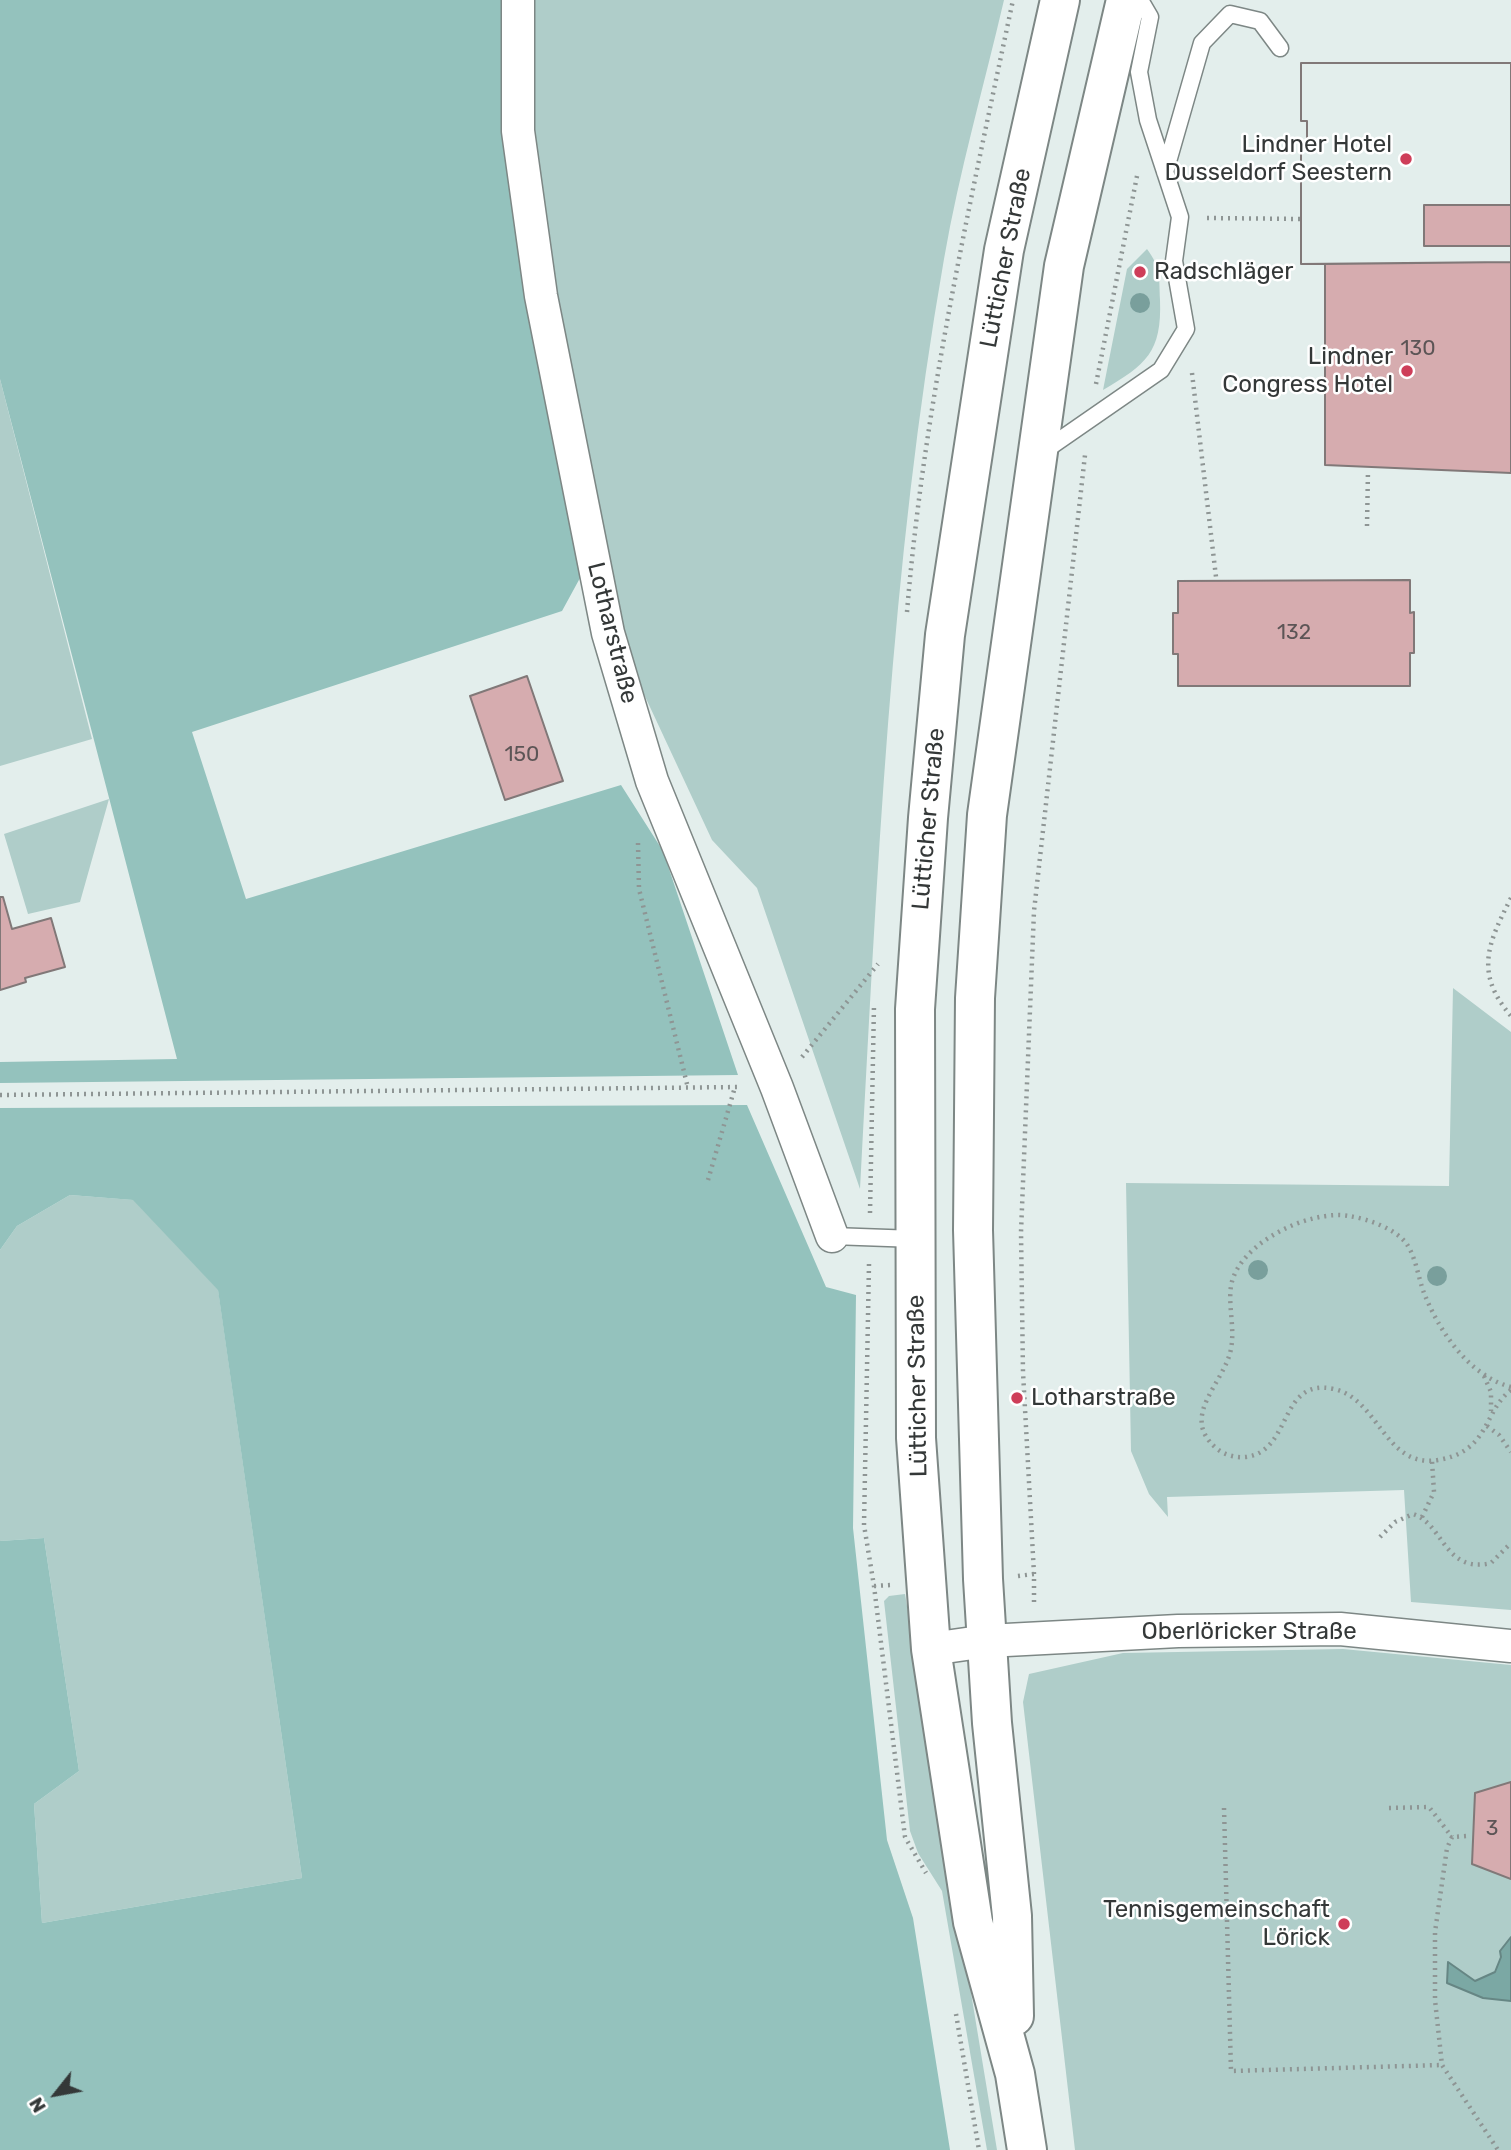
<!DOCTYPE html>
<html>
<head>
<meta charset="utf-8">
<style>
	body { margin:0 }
	#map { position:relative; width:1511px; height:2150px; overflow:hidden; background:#e3eeec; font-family:Rubik,sans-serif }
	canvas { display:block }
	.north { position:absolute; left:21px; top:2059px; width:70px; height:70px; -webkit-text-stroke:5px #fff; paint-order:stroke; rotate:239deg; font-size:19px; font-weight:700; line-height:28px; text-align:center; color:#343838 }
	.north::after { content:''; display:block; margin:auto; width:24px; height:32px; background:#343838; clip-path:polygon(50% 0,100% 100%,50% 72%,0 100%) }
</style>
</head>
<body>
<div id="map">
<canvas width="1511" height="2150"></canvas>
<div class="north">N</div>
</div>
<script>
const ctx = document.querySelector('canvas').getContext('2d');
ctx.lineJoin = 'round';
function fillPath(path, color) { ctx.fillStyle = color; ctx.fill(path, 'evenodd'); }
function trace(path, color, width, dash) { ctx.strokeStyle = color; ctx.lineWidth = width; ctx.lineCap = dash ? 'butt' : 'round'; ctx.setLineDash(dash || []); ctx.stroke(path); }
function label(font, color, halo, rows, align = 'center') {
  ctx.font = font + ' Rubik,sans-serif'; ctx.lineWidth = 5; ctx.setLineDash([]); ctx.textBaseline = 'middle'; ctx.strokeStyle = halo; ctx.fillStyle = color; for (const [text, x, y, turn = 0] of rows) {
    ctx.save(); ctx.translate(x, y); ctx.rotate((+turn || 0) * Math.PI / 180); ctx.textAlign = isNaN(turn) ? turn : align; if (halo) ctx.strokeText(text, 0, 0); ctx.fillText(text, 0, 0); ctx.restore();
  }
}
fillPath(new Path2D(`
	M523,0h481c-20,86 -45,172 -60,259 -54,307 -67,620 -84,930l-103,-301 -45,-48 -97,-208 -68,-337z
	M1147,249c14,19 12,28 13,51 2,52 -14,65 -57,90l24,-121z
	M0,379l92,360 -92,27z
	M109,799l-29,103 -52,12 -24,-80z
	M1453,988l58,44v578l-100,-8 -7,-112 -237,7 1,20 -19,-23 -18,-43 -5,-268 323,3z
	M70,1195l64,5 84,89 84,589 -260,45 -8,-119 45,-33 -35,-233 -44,3v-291l17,-24z
	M905,1594l92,556h-10l-45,-259 -24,-38 -8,-22 -26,-230 5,-5z
	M1343,1649l168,16v485h-436l-52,-448 6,-28 94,-21z`), '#afcdc9');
fillPath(new Path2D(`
	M0,0h504l82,567 -24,44 -370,121 54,167 375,-114 42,66 75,224 -738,8v-21l177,-3 -177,-680z
	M747,1105l79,182 30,8 -3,233 34,312 26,78 37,232h-950v-609l44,-3 35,233 -45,33 8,119 260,-45 -84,-588 -85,-90 -63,-5 -53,31 -17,24v-142z`), '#94c2bd');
const water = new Path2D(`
	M1511,1937v64l-28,-3 -36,-15 1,-21 27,19 20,-9 6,-15 -1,-6z`);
fillPath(water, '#7ba8a4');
trace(water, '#668684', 2);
const building = new Path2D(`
	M1301,63h210v199l-210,2v-117h6v-26h-6z
	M1301,63h210v142h-87v41h87v16l-210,2v-117h6v-26h-6z
	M1511,262v211l-186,-8v-201z
	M1410,580v33l4,-1v41h-4v33h-232v-32h-5v-41h5v-32z
	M527,676l36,105 -58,19 -35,-104z
	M0,897h3l9,32 39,-11 14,49 -40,11 1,4 -26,8z
	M1511,1782v97l-39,-15 3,-71z`);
fillPath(building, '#d6acaf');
trace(building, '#817878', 2);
const service = new Path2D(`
	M1165,172l37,-129 28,-29 30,7 20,27
	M1044,451l117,-81 25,-41 -12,-68 6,-44 -32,-97 -9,-48 11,-55 -10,-17
	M832,1236l84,3`);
const minor = new Path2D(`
	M518,0v131l23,165 67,337 44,148 125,307 55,148
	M931,1649l56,-8 191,-10 162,-2 171,17`);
const secondary = new Path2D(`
	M1014,2016l-2,-100 -20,-193 -9,-144 -10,-349 2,-232 12,-183 77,-549 62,-266
	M1027,2150l-12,-76 -42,-152 -42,-273 -15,-211 -1,-429 13,-191 17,-183 59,-385 56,-250`);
trace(service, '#7d8785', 19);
trace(minor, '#7d8785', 35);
trace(secondary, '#7d8785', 42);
trace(new Path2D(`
	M1207,218l94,1
	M1192,373l24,204
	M1096,384l41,-208
	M1367,526l1,-56
	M907,612c17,-207 63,-409 106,-612
	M638,843l1,46 49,199
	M1511,898c-23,45 -37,75 0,118
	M802,1057l76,-93
	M0,1095l741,-8
	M708,1180l27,-93
	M870,1213l4,-208
	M869,1264l-5,261 10,61 31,251 21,36
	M1484,1376l7,16v19
	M1511,1387c-42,-11 -72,-56 -87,-94 -6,-16 -8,-36 -18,-50 -12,-15 -38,-24 -57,-27 -39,-7 -111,27 -118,70 -3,20 4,42 0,63 -7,35 -52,67 -15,99 8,7 20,10 30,9 47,-6 32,-80 88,-68 45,10 51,80 104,71 11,-2 21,-5 30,-12 21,-16 22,-42 43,-58
	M1487,1426l12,9 12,17
	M1422,1517l12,-25 -2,-31
	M1380,1537l15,-15 18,-8c31,10 31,60 78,49l20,-20
	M1034,1574l-11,-202 -2,-140 13,-321 51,-456
	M1018,1576l16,-2v32
	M874,1586l17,-1
	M1224,1808l7,263 211,-6
	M1389,1808l40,-1 23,30
	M1466,1836l-14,1 -5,11 -12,84v68l7,65 56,85
	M956,2014l23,136`), '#8e9594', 4.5, [2, 5]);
trace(service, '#fff', 16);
trace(minor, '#fff', 32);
trace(secondary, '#fff', 38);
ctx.fillStyle = '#799f9c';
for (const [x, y] of [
	[1140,303],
	[1258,1270],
	[1437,1276]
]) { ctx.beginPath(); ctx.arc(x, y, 10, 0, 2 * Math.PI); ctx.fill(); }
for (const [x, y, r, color] of [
	[1406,159,7,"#ce3e59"],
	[1140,272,7,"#ce3e59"],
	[1407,371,7,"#ce3e59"],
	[1017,1398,7,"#ce3e59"],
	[1344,1924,7,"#ce3e59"]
]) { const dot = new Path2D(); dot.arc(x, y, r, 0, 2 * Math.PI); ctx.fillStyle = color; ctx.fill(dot); trace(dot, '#fff', 2.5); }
label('21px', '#5c5556', null, [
	["130",1418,349],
	["132",1294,633],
	["150",522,755],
	["3",1492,1829]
]);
label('24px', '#343838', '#fff', [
	["Lindner Hotel",1392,145],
	["Dusseldorf Seestern",1392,173],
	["Radschläger",1154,272,"left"],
	["Lindner",1393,357],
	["Congress Hotel",1393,385],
	["Lotharstraße",1031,1398,"left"],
	["Tennisgemeinschaft",1330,1910],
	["Lörick",1330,1938]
], 'right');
label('24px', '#343838', '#fff', [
	["Lütticher Straße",1006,258,-79],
	["Lotharstraße",612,633,76],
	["Lütticher Straße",929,819,-85],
	["Lütticher Straße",918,1386,-91],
	["Oberlöricker Straße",1249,1632]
]);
</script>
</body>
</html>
